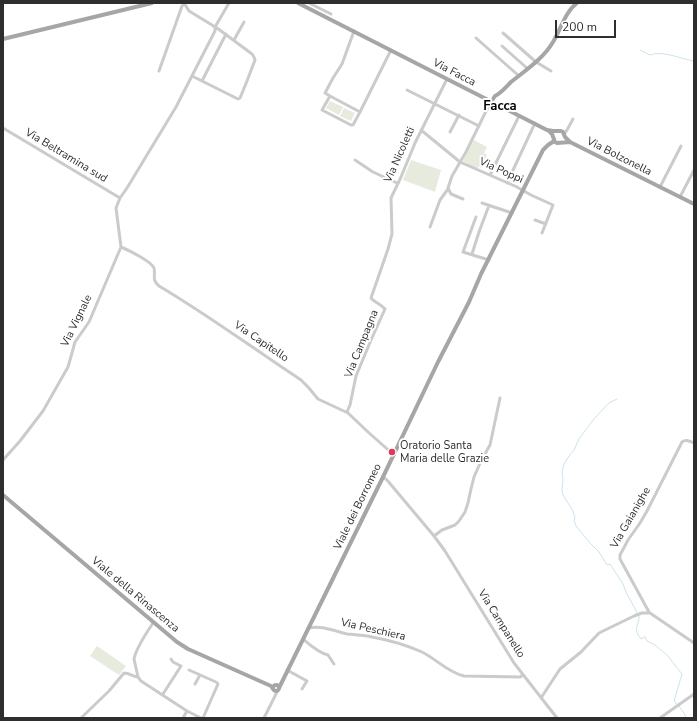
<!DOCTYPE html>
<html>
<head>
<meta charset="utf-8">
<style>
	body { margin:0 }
	#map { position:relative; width:697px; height:721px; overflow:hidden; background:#fff; font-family:"Nunito Sans",sans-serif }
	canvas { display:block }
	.frame { position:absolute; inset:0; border:4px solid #2e2e2e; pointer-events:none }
	.scale { position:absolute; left:555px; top:20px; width:61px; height:18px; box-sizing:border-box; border:2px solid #2e2e2e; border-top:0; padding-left:5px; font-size:12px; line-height:14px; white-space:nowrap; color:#2e2e2e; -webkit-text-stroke:3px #fff; paint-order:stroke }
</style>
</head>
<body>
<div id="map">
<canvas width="697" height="721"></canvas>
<div class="frame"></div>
<div class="scale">200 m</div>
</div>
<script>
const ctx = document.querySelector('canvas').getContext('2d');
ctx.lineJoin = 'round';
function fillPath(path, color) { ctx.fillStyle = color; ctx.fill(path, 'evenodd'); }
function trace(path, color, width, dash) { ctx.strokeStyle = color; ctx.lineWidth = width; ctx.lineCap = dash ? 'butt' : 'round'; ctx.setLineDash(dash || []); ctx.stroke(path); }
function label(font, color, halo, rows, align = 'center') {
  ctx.font = font + ' "Nunito Sans",sans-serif'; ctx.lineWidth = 4; ctx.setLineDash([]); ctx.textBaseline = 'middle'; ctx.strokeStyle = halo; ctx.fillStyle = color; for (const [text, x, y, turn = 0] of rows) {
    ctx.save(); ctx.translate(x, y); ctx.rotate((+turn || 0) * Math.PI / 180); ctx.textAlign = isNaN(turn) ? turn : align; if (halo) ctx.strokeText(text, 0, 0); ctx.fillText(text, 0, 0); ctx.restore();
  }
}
fillPath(new Path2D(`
	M330,101l13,6 -4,8 -13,-7z
	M344,108l11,5 -4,8 -11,-5z
	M474,140l13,7 -3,6 3,2 -6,13 -2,-2 -2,3 -14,-8z
	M411,160l30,10 -6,22 -32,-12z
	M97,646l29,20 -7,9 -29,-19z`), '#e6ebdd');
trace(new Path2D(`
	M640,50l10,5c12,-5 31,4 44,6
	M617,399l-8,4 -16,17 -14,19 -5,11 -5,6 -5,8 -2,8 1,7 -1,11 1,5 10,16 2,7 -1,3 2,5 14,17 9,9 8,13 3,-1 13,20 3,8 13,24c0,12 -7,11 2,23l3,-2h1l2,4 8,4 12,10 15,19 -8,27 3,3
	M679,706l5,7 2,5`), '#cae2ea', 1);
trace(new Path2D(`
	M184,3l5,8 23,14 3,2 2,1 35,26 2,3 1,3 -8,21 -7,17 -2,1 -46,-23
	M309,3l22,11
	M503,33l33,29 15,9
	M476,38l43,38
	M234,40l10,-18
	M502,46l26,23
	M159,71l23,-65 3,-3
	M202,81l24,-47
	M407,90l72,36
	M330,96l-5,-3 8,-15 9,-14 12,-33
	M360,112l-30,-16 -8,14 29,15h2l7,-13 31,-62
	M3,128l117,70
	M421,130l39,32 57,25 14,8 22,10 -11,28
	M450,132l9,-17
	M564,134l3,-4 6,-11
	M355,160l18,12 24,11
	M490,175l29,-59
	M507,183l28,-60
	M660,187l21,-41
	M680,197l14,-27
	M463,199l-12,-5 -3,-6 4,-12 14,-24 25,-51
	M482,203l30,10
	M476,217l-13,35 26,8
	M535,220l11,4
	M430,227l10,-27 8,-11
	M121,247c7,3 30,14 33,21 2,8 -3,11 5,18 49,29 95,63 142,94l7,7 10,12 30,14 20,19 26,23
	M472,254l7,-22 9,-24
	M347,412l3,-7 6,-29 15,-36 14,-31c-4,-5 -10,-6 -14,-11l17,-49 4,-15 -1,-36 10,-21 14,-34 32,-64
	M3,460l17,-19 23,-30 25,-44 7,-25 14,-20 32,-75 -5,-39 4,-10 7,-10 49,-81 39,-76v-4l14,-24
	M383,477l4,3 47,56 11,15 69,112 43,55
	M434,536l8,-6 13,-5 4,-4 6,-9 3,-9 3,-14 3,-12 7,-16 9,-16 10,-47
	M650,613l-1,-1 -29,-53v-4l8,-15 12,-17 7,-12 35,-69c4,-3 7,-1 12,1
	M153,623c-6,9 -17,25 -19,36l4,18 3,4 46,30 14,7
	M308,628c16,-3 25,3 39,6 8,1 17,1 25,3 17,3 34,8 50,15 14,7 27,21 42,24l56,1 3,-2
	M303,639c7,6 16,14 25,16l6,9
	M189,670l27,12 2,2 -15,34
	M287,670l20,11 -5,8
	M195,684l5,-9
	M163,694l18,-28 -8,-4 -2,-3
	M541,698l19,-29 21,-17 18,-19 35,-17 8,-3h8l44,30
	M81,718l28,-27 15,-18c6,0 9,4 14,4
	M183,718l4,-7
	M264,718l14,-28
	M660,718l34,-24`), '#cbcbcb', 3);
trace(new Path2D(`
	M298,3l249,127 6,1h8l2,1 2,5 5,5 124,62
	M3,39l149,-36
	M491,102l4,-6c6,-3 11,-9 16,-14 15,-12 32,-23 42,-40 8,-13 12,-30 24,-39
	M548,130l4,4 3,8 2,1 13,-1
	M3,495l174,147 11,7 83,37 2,3
	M273 688a3 3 0 1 1 6 0a3 3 0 1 1-6 0Z
	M279,688l104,-211 55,-115 31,-60 12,-28 62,-124 5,-5 6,-4`), '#a6a6a6', 4);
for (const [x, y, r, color] of [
	[392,452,4,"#dd395b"]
]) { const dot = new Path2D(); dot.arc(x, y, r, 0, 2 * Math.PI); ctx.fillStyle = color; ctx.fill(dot); trace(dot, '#fff', 1.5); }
label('11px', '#2e2e2e', '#fff', [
	["Via Facca",454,73,27],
	["Via Nicoletti",400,155,-66],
	["Via Beltramina sud",66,156,31],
	["Via Bolzonella",619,157,27],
	["Via Poppi",501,171,24],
	["Via Vignale",77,321,-64],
	["Via Capitello",261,342,34],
	["Via Campagna",362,344,-68],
	["Viale dei Borromeo",358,507,-64],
	["Via Gaianighe",631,518,-60],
	["Viale della Rinascenza",135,595,40],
	["Via Campanello",501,624,58],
	["Via Peschiera",373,630,13]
]);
label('11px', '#2e2e2e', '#fff', [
	["Oratorio Santa",400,446],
	["Maria delle Grazie",400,459]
], 'left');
label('bold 13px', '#000', '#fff', [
	["Facca",500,107]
]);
</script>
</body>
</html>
